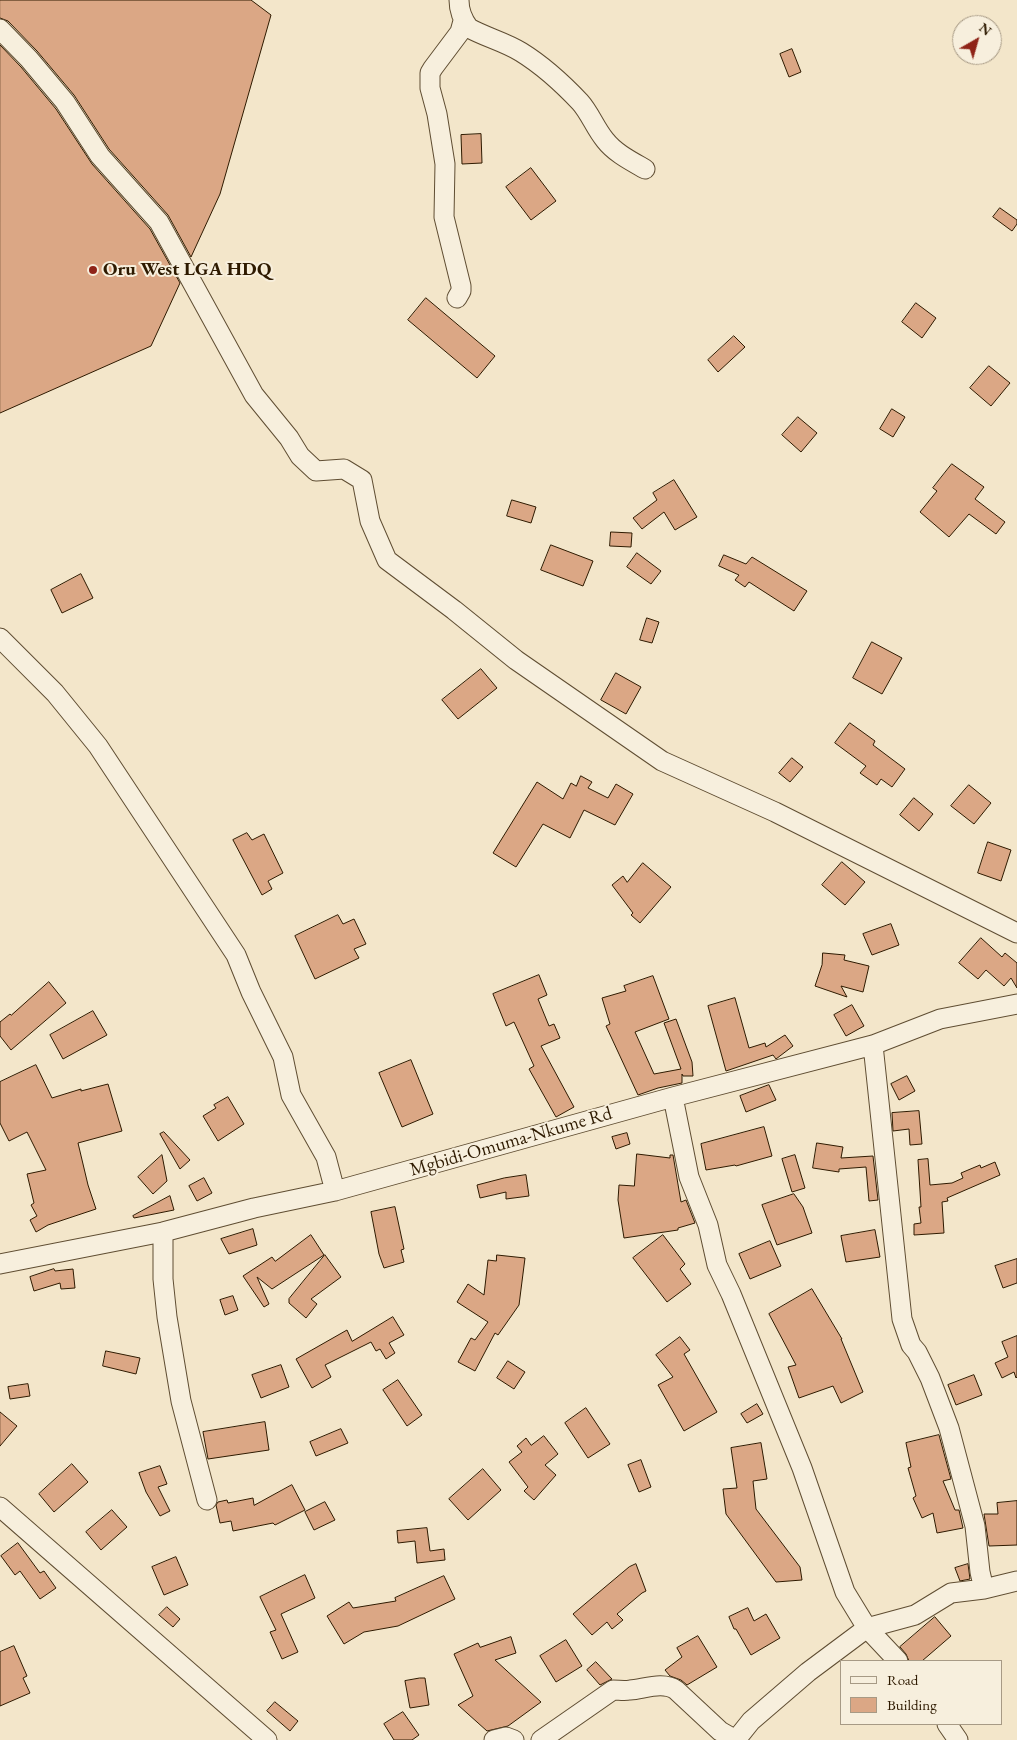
<!DOCTYPE html>
<html>
<head>
<meta charset="utf-8">
<style>
	body { margin:0 }
	#map { position:relative; width:1017px; height:1740px; overflow:hidden; background:#f3e6ca; font-family:"EB Garamond",serif }
	canvas { display:block }
	.legend { position:absolute; left:840px; top:1660px; width:162px; height:65px; box-sizing:border-box; background:#f7efdd; border:1px solid #a79a85; margin:0; padding:6px 9px; list-style:none; font-size:15px; color:#2e1a00 }
	.legend li { display:flex; align-items:center; gap:10px; height:25px }
	.legend b { width:25px; border:1px solid #a79a85 }
	.north { position:absolute; left:952px; top:15px; width:50px; height:50px; box-sizing:border-box; background:#f7efdd; border:1px solid #a79a85; border-radius:50%; rotate:38deg; font-size:14px; font-weight:700; line-height:20px; text-align:center; color:#2e1a00 }
	.north::after { content:''; display:block; margin:auto; width:18px; height:22px; background:#8f2418; clip-path:polygon(50% 0,100% 100%,50% 72%,0 100%) }
</style>
</head>
<body>
<div id="map">
<canvas width="1017" height="1740"></canvas>
<ul class="legend">
<li><b style="height:6px;background:#f7efdd"></b>Road</li>
<li><b style="height:14px;background:#dba785"></b>Building</li>
</ul>
<div class="north">N</div>
</div>
<script>
const ctx = document.querySelector('canvas').getContext('2d');
ctx.lineJoin = 'round';
function fillPath(path, color) { ctx.fillStyle = color; ctx.fill(path, 'evenodd'); }
function trace(path, color, width, dash) { ctx.strokeStyle = color; ctx.lineWidth = width; ctx.lineCap = dash ? 'butt' : 'round'; ctx.setLineDash(dash || []); ctx.stroke(path); }
function label(font, color, halo, rows, align = 'center') {
  ctx.font = font + ' "EB Garamond",serif'; ctx.lineWidth = 4; ctx.setLineDash([]); ctx.textBaseline = 'middle'; ctx.strokeStyle = halo; ctx.fillStyle = color; for (const [text, x, y, turn = 0] of rows) {
    ctx.save(); ctx.translate(x, y); ctx.rotate((+turn || 0) * Math.PI / 180); ctx.textAlign = isNaN(turn) ? turn : align; if (halo) ctx.strokeText(text, 0, 0); ctx.fillText(text, 0, 0); ctx.restore();
  }
}
const building = new Path2D(`
	M0,0h251l20,15 -51,179 -29,63 -23,-42 -59,-66 -35,-54 -37,-44 -29,-30 -8,-3z
	M0,45l21,22 35,42 36,55 58,65 30,54 -29,63 -151,67z
	M792,49l9,23 -12,5 -9,-23z
	M481,134l1,29 -20,1 -1,-29z
	M531,168l25,33 -25,19 -25,-33z
	M1000,208l17,12v4l-5,7 -19,-14z
	M426,298l69,58 -18,22 -69,-58z
	M916,303l20,15 -14,20 -20,-16z
	M734,336l11,11 -27,25 -10,-12z
	M989,366l21,17 -19,23 -21,-18z
	M892,409l13,8 -12,20 -13,-8z
	M798,417l19,16 -16,19 -19,-17z
	M952,464l32,23 -9,12 30,23 -9,12 -27,-20 -20,23 -29,-25 17,-21 -4,-3z
	M674,480l23,37 -22,13 -11,-18 -22,17 -9,-11 24,-18 -4,-7z
	M512,500l24,7 -5,16 -24,-7z
	M611,532l21,1 -1,14 -21,-1z
	M551,545l42,16 -10,25 -42,-16z
	M637,553l24,18 -10,13 -24,-17z
	M724,555l22,9 6,-7 55,34 -13,20 -45,-29 -4,5 -10,-7 4,-5 -20,-9z
	M81,574l12,24 -31,15 -11,-23z
	M647,618l12,4 -7,21 -12,-3z
	M872,642l30,16 -20,36 -29,-16z
	M481,669l16,19 -39,31 -16,-19z
	M616,673l25,14 -15,27 -25,-14z
	M850,723l25,18 -2,4 32,24 -13,18 -11,-8 -4,6 -17,-12 6,-7 -31,-23z
	M792,758l11,9 -13,15 -11,-9z
	M581,776l11,6 -4,6 20,10 8,-14 17,10 -18,31 -31,-15 -14,28 -27,-14 -27,43 -23,-14 44,-71 26,17 8,-16 5,3z
	M969,785l22,18 -17,21 -23,-18z
	M914,798l19,16 -14,17 -19,-16z
	M247,833l5,7 12,-6 19,39 -15,8 4,8 -10,6 -29,-55z
	M988,842l23,8 -10,31 -23,-8z
	M842,862l23,20 -20,23 -23,-20z
	M643,863l28,24 -31,36 -9,-8 2,-2 -21,-28 11,-9 4,6z
	M338,915l5,9 11,-5 12,25 -12,5 5,9 -44,21 -20,-43z
	M891,924l8,21 -27,10 -9,-21z
	M981,938l21,19 3,-4 12,10v25l-6,-10 -7,8 -18,-16 -8,9 -19,-16z
	M823,953l22,2 -1,5 25,6 -6,26 -22,-6 6,11 -32,-11 7,-21z
	M539,975l8,20 -9,4 11,27 5,-2 6,14 -19,8 33,61 -18,10 -27,-48 5,-3 -20,-44 -8,4 -13,-32z
	M653,976l16,43 -34,13 19,42 27,-5 -17,-46 12,-4 16,43 1,14h-10l-1,-2v9l-24,5 -20,7 -32,-69 4,-2 -8,-26 24,-7 -2,-5z
	M49,982l17,21 -55,47 -11,-14v-14l10,-8 1,1z
	M735,998l14,50 16,-5 1,4 19,-12 8,11 -17,13 -3,-4 -47,16 -18,-65z
	M852,1005l12,21 -18,10 -12,-21z
	M93,1011l14,24 -44,24 -13,-24z
	M411,1060l22,54 -31,13 -23,-54z
	M36,1065l16,33 29,-9v2l27,-7 14,47 -44,12 10,42 8,24 -48,16 -12,7 -6,-12 7,-4 -6,-11 3,-2 -7,-29 19,-4 -19,-38 -18,9 -9,-18v-41z
	M907,1076l8,15 -16,9 -8,-16z
	M769,1085l7,15 -30,12 -6,-16z
	M228,1097l16,27 -26,17 -15,-25 13,-8 -2,-3z
	M919,1111l3,33 -12,1 -1,-16 -16,2 -1,-18z
	M764,1127l8,29 -36,10 -1,-1 -29,5 -5,-26z
	M164,1132l26,28 -10,9 -20,-35z
	M627,1133l3,11 -14,5 -4,-12z
	M817,1143l26,4 -2,11 32,-2 5,44 -9,1 -3,-34 -27,2v3l-26,-4z
	M637,1154l33,4v-3h3l8,47 5,-2 9,23 -17,5v2l-54,8 -6,-38 1,-15 15,1z
	M162,1155l5,26 -14,13 -15,-17z
	M795,1155l10,33 -13,4 -10,-33z
	M928,1159l2,26 22,-2 11,-5 -2,-5 19,-8 1,3 14,-6 5,13 -53,23 1,3 -6,1 2,31 -30,2v-11l7,-1 -2,-16h2l-3,-47z
	M526,1175l3,21 -23,3v-7l-26,6 -3,-13 27,-7z
	M204,1178l8,15 -15,8 -8,-15z
	M794,1194l9,13 9,26 -35,12 -15,-40z
	M170,1196l4,14 -40,8 -1,-2z
	M395,1207l9,42 -3,1 3,12 -20,6 -5,-14 -8,-42z
	M253,1229l4,16 -28,9 -8,-15z
	M875,1230l5,27 -34,5 -5,-26z
	M311,1235l13,20 -52,34 -15,-12 12,27 -5,3 -21,-31 29,-19 3,4z
	M663,1235l22,29 -5,5 11,15 -24,18 -34,-44z
	M770,1241l11,25 -31,13 -11,-25z
	M325,1255l16,22 -30,22 6,5 -11,14 -17,-15v-4z
	M497,1255l28,3 -6,47 -21,30 -3,-2 -20,38 -17,-9 13,-24 4,2 13,-18 -31,-20 11,-18 16,11 4,-35 8,1z
	M1017,1259v24l-14,5 -8,-22z
	M54,1269l1,2 18,-2 2,19 -14,1 -1,-6 -26,8 -4,-14z
	M812,1289l30,50h-1l22,53 -22,11 -8,-17 -34,12 -11,-31 8,-2 -27,-51z
	M233,1296l5,14 -13,5 -5,-15z
	M393,1317l11,18 -15,8 6,10 -9,6 -6,-10 -4,2 -5,-9 -46,23 6,12 -19,11 -16,-29 51,-29 5,11z
	M1017,1336v41l-1,1 -2,-6 -12,6 -7,-15 13,-6 -6,-15z
	M680,1337l10,13 -6,4 33,58 -33,19 -26,-46 15,-8 -17,-22z
	M106,1351l34,7 -4,16 -33,-8z
	M508,1361l17,11 -11,17 -17,-11z
	M281,1365l8,22 -28,11 -9,-23z
	M974,1375l8,20 -26,10 -8,-20z
	M398,1380l24,35 -15,11 -24,-36z
	M28,1384l2,12 -20,3 -2,-12z
	M757,1404l6,10 -16,9 -6,-9z
	M586,1408l24,36 -22,14 -23,-35z
	M0,1412l17,14 -17,20z
	M265,1422l4,28 -61,9 -5,-27z
	M341,1429l7,14 -32,13 -6,-14z
	M939,1435l12,44 -8,2 12,29h4l4,18 -26,5 -4,-20 -11,5 -9,-20 3,-2 -8,-28 3,-1 -5,-24z
	M544,1436l14,18 -13,11 11,10 -22,25 -10,-9 4,-4 -19,-25 13,-10 -5,-6 9,-8 5,7z
	M761,1443l6,36 -14,2 3,28 44,58 2,13 -26,2 -50,-68 -3,-25 14,-1 -6,-40z
	M641,1460l10,27 -12,5 -11,-27z
	M72,1464l16,18 -34,30 -15,-18z
	M160,1466l7,18 -9,3 12,24 -10,5 -14,-24 -7,-19z
	M483,1469l18,21 -33,30 -19,-21z
	M292,1485l13,25 -30,15 -2,-2 -40,8 -2,-10 -11,2 -4,-18 2,-3 9,-2 1,3 25,-5 1,7z
	M1017,1501v44l-28,1 -5,-32h14l-1,-11z
	M325,1502l10,18 -21,10 -9,-18z
	M112,1510l15,17 -26,23 -15,-18z
	M427,1528l3,23 14,-2 1,11 -28,3 -2,-22 -17,2 -1,-12z
	M18,1543l22,30 4,-2 12,17 -16,11 -20,-28 -5,4 -14,-19z
	M176,1557l12,28 -24,10 -12,-28z
	M636,1564l10,27 -4,2 -25,21 6,6 -11,9 -5,-7 -15,13 -19,-21 56,-47z
	M968,1564l2,15 -10,2 -5,-13z
	M305,1575l10,23 -34,16 17,38 -16,7 -12,-27 6,-2 -16,-33z
	M444,1576l11,23 -57,27 -34,6 -20,12 -17,-28 22,-14 4,6 43,-7 -1,-3z
	M167,1607l13,12 -7,8 -14,-12z
	M748,1608l6,13 12,-7 14,24 -29,17 -15,-26h-2l-5,-12z
	M935,1617l16,19 -29,25h-13l-3,-7 -6,-7z
	M698,1636l19,31 -30,18 -6,-5 -11,-4 -5,-6 17,-13 -5,-9z
	M511,1637l5,16 -21,7 46,42 -33,24 -21,5 -29,-26 15,-9 -19,-42 24,-11 2,4z
	M566,1640l16,26 -26,16 -16,-26z
	M14,1646l13,30 -4,2 7,15 -30,13v-54z
	M596,1662l16,17 -12,6 -13,-15z
	M420,1678h5l4,27 -19,3 -5,-27z
	M275,1702l23,19 -8,10 -23,-20z
	M403,1712l16,23 -7,5h-18l-10,-16z`);
fillPath(building, '#dba785');
trace(building, '#2e1a00', 1);
const minor = new Path2D(`
	M459,0c0,11 3,19 10,28 16,9 36,14 52,24 21,13 42,32 59,50 10,11 15,26 25,38 10,13 26,21 40,29
	M0,29l29,30 36,43 35,54 59,66 95,173 35,43 11,18 16,15 28,-2 18,11 8,41 17,39 67,50 62,50 146,101 113,51 242,121
	M457,298l4,-7v-5l-17,-69 1,-53 -8,-50 -7,-26v-15l3,-5 27,-36 3,-11
	M0,638l55,55 43,53 138,209 15,37 32,65 8,38 35,62 9,34
	M873,1045l29,274 9,26 6,7 13,26 19,50 26,98 5,46 4,17
	M673,1097l16,80 19,48 9,40 14,29 71,174 43,124 22,36 31,33
	M163,1232v47l4,38 14,84 26,99
	M0,1264l163,-32 91,-24 81,-17 338,-94 200,-52 67,-26 77,-15
	M0,1507l267,233
	M947,1724l11,16
	M494,1740l12,-3 8,3
	M541,1740l72,-50c6,0 11,1 17,0 14,-1 33,-9 46,0l44,41 14,8 5,-3 12,-15 57,-49 59,-44 48,-13 36,-22 33,-4 33,-8`);
trace(minor, '#5f4d32', 21);
trace(minor, '#f7efdd', 19);
for (const [x, y, r, color] of [
	[93,270,5,"#8f2418"]
]) { const dot = new Path2D(); dot.arc(x, y, r, 0, 2 * Math.PI); ctx.fillStyle = color; ctx.fill(dot); trace(dot, '#f7efdd', 2); }
label('bold 19px', '#2e1a00', '#f7efdd', [
	["Oru West LGA HDQ",103,270]
], 'left');
label('19px', '#2e1a00', '#f7efdd', [
	["Mgbidi-Omuma-Nkume Rd",511,1142,-16]
]);
</script>
</body>
</html>
